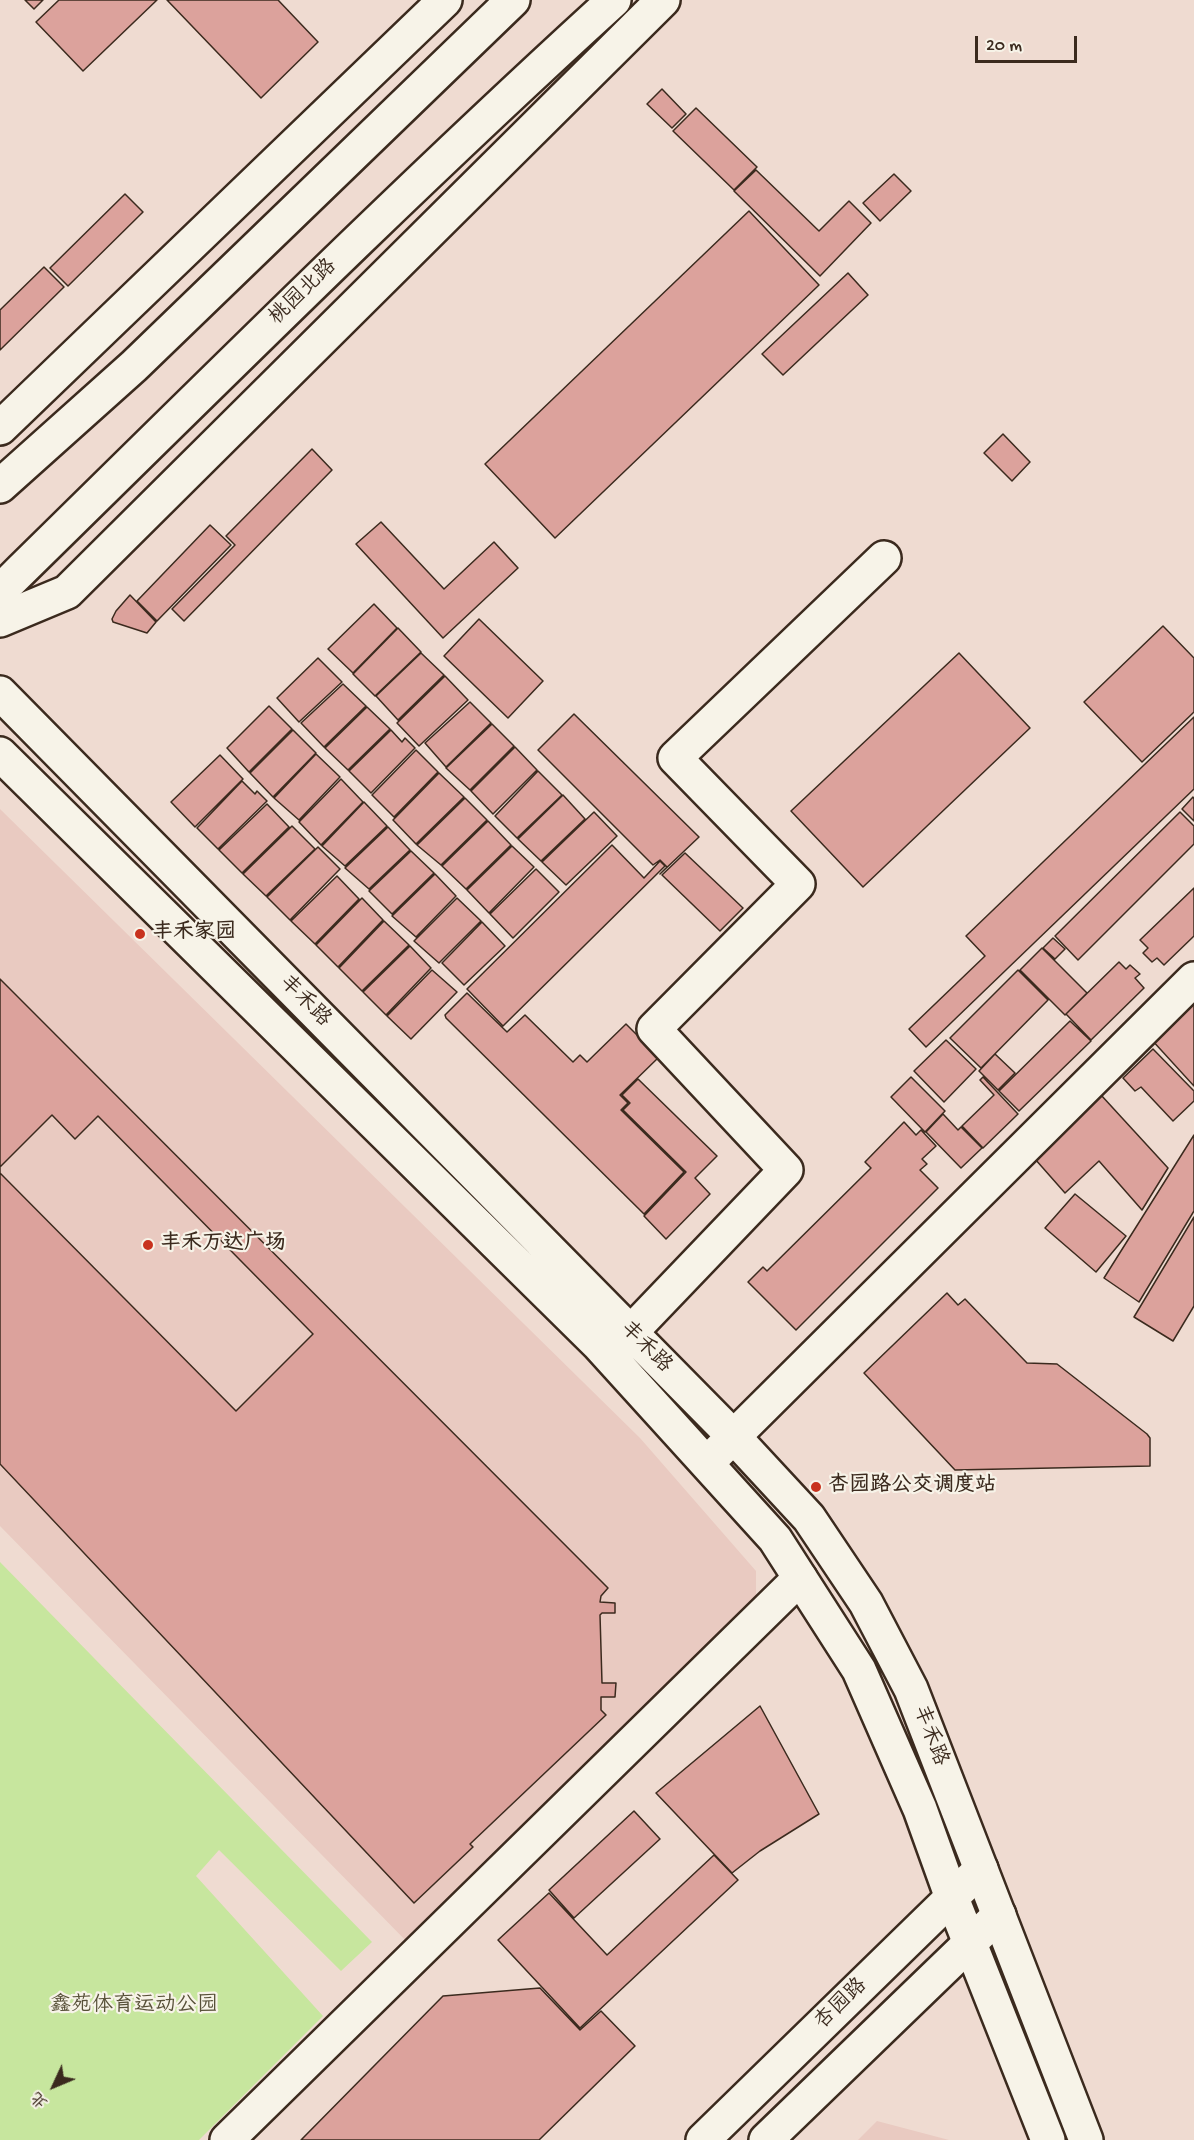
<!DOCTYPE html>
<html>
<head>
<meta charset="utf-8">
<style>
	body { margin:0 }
	#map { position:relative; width:1194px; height:2140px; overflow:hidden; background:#efdbd1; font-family:"Gochi Hand","LXGW WenKai TC",sans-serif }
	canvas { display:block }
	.north { position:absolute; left:24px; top:2056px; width:60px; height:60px; -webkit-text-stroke:4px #f7f3e8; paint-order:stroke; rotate:226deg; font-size:16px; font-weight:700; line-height:24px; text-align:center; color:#3b2a1e }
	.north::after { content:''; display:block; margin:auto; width:21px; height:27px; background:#3b2a1e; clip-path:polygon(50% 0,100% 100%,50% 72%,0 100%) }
	.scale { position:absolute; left:975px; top:36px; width:102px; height:27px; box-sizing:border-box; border:3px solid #3b2a1e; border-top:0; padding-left:8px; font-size:18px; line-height:21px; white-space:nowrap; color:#3b2a1e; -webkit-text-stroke:4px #f7f3e8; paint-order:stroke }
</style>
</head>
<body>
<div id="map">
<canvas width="1194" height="2140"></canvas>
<div class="north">北</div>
<div class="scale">20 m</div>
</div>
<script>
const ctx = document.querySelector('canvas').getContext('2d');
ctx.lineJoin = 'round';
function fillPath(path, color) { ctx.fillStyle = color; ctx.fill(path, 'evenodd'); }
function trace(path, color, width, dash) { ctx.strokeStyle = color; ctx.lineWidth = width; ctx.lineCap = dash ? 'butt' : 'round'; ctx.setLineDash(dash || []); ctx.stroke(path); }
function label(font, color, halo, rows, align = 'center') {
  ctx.font = font + ' "Gochi Hand","LXGW WenKai TC",sans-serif'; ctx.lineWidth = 4.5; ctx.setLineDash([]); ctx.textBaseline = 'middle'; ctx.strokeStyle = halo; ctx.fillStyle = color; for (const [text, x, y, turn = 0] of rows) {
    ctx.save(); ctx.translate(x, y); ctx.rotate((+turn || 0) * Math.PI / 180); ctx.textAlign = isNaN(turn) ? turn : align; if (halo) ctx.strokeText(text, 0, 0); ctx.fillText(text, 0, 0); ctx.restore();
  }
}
fillPath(new Path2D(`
	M0,809l640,629 116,133v33l-345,342 -411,-420z
	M877,2121l72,19h-91z`), '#e9cac1');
fillPath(new Path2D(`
	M0,1562l372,380 -31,29 -122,-121 -23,26 127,140 -124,124h-199z`), '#c7e69e');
const building = new Path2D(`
	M25,0h18l-9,9z
	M59,0h98l-74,71 -47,-49z
	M167,0h111l40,42 -57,56z
	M662,89l24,25 -14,14 -25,-24z
	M696,108l61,59 -23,23 -61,-59z
	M756,170l63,61 30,-30 22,22 -51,53 -86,-85z
	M894,174l17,17 -31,30 -17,-18z
	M125,194l18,18 -75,74 -18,-18z
	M749,211l70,74 -264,253 -70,-74z
	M44,267l20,20 -64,63v-40z
	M848,273l20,22 -85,80 -21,-21z
	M1003,434l27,28 -18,19 -28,-28z
	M312,449l20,21 -148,151 -12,-12 63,-64 -9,-9z
	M381,522l63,67 50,-47 24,26 -75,70 -87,-94z
	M210,525l21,20 -74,76 -20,-20z
	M130,595l26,27 -9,11 -34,-11 -1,-3 4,-8z
	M374,604l23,24 -44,45 -25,-24z
	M479,619l64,62 -35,37 -64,-62z
	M1163,626l31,32v54l-52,50 -58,-60z
	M398,628l23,24 -46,44 -22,-22z
	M421,653l23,22 -46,45 -22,-24z
	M959,653l71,75 -167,159 -72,-76z
	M318,658l24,24 -43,40 -22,-24z
	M445,676l23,24 -49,46 -22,-23z
	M343,684l23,22 -42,41 -23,-24z
	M470,702l21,21 -45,44 -21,-24z
	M269,706l23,23 -43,43 -22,-24z
	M367,707l23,22 -42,41 -23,-22z
	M574,714l125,123 -39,37 7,-7 -7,-7 -7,5 -115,-115z
	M1194,717v72l-268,258 -17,-18 76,-73 -19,-20z
	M492,724l22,22 -44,44 -24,-22z
	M293,730l23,23 -43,44 -23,-24z
	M391,730l11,12 3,-4 10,10 -44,45 -22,-22z
	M515,747l22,23 -44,44 -22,-23z
	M416,750l22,22 -44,45 -22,-22z
	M316,754l24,23 -41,43 -25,-22z
	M220,755l23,24 -48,48 -24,-25z
	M538,771l24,24 -45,43 -22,-22z
	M439,773l25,24 -48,47 -23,-24z
	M341,779l22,23 -42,43 -22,-23z
	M242,781l13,13 2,-3 10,10 -49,48 -21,-21z
	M563,795l22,24 -44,42 -23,-22z
	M1193,797l1,2v22l-12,-12z
	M465,798l22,22 -46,45 -24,-20z
	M364,802l23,24 -42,40 -23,-20z
	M267,804l22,23 -47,46 -23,-23z
	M594,812l23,24 -51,49 -24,-23z
	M1180,812l14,14v18l-116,116 -23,-24z
	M488,821l23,24 -45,44 -24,-23z
	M292,826l23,23 -49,47 -23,-22z
	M388,827l22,23 -41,39 -24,-21z
	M612,845l32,33 16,-17 5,5 -162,160 -36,-37z
	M512,846l22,21 -45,46 -22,-23z
	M318,847l22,22 -50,51 -23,-23z
	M411,851l23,22 -42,41 -23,-23z
	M685,853l58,55 -23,23 -58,-56z
	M536,869l23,23 -46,46 -23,-24z
	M435,874l21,22 -40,41 -24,-21z
	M337,876l22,23 -44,45 -24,-23z
	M1194,888v48l-30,29 -7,-7 -5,4 -9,-9 5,-5 -8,-8z
	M362,898l21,22 -45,47 -22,-22z
	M457,898l24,23 -42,42 -25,-22z
	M384,921l25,24 -47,46 -23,-23z
	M482,922l23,24 -41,39 -22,-22z
	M1053,938l12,11 -10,10 -12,-11z
	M410,946l21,22 -45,47 -23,-23z
	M1042,948l45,45 -22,22 -45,-45z
	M1119,962l7,7 4,-4 10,9 -5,4 9,10 -53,52 -25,-26z
	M432,970l25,22 -46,47 -24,-23z
	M1018,970l30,30 -67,68 -31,-30z
	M0,979l608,609 -7,8 -1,6 15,1v10h-13l-2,2 2,68h14l-1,14h-14v13l5,5 -136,129 3,3 -59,56 -414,-439z
	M467,993l40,39 18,-17 48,47 7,-7 7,7 39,-38 33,33 -39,38 8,8 -7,7 63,62 -40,42 -198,-196 -1,-3z
	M1194,997v89l-43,-47z
	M1070,1021l21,20 -72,70 -20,-20z
	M946,1040l30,29 -32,33 -30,-31z
	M1153,1049l41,42v10l-21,20 -32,-34 -6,4 -12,-13z
	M995,1054l20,19 -17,17 -19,-19z
	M911,1077l34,34 -20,21 -34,-35z
	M983,1077l35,37 -35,34 -21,-22 32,-31 -14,-15z
	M638,1079l79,77 -22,22 15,16 -44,45 -22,-23 42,-44 -63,-62 7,-7 -8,-8z
	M1101,1095l67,73 -26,42 -43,-49 -34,32 -30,-34z
	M943,1114l15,16 3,-3 21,21 -21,20 -35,-36z
	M52,1115l23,24 23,-23 215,218 -77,77 -236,-238v-6z
	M904,1122l12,13 5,-5 15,16 -14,13 5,5 -7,6 18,18 -142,142 -48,-48 15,-15 4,4 104,-103 -6,-6z
	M1194,1135v76l-55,91 -35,-24z
	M1075,1194l51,42 -30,36 -51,-44z
	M1194,1217v89l-21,35 -39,-24z
	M947,1293l11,12 7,-6 62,64 30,1 90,70 3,4v28l-195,4 -91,-97z
	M760,1706l59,108 -59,37 -28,22 -76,-80z
	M634,1811l26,28 -86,79 -25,-28z
	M714,1855l24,25 -158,148 -82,-88 51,-47 58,62z
	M540,1988l40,42 21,-19 34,35 -96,94h-238l142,-144z`);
fillPath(building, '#dca29c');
trace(building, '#3b2a1e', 1.5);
const minor = new Path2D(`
	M630,1333l156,-163 -132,-141 144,-145 -123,-126 209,-200
	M707,1463l487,-484
	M227,2140l573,-562`);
const tertiary = new Path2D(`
	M0,428l445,-428
	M0,620l67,-28 596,-592
	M703,2140l278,-271
	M766,2140l233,-225`);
const secondary = new Path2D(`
	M0,486l134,-120 379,-366
	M0,591c203,-199 404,-400 614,-591
	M0,693l733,743 76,82 57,85 45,86 175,451
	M0,754l598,590 177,195 84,131 61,139 32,89 96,242`);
trace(minor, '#3b2a1e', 38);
trace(tertiary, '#3b2a1e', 38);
trace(secondary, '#3b2a1e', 38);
trace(minor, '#f7f3e8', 33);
trace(tertiary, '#f7f3e8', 33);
trace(secondary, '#f7f3e8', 33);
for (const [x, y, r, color] of [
	[140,934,6,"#c8321e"],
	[148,1245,6,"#c8321e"],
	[816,1487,6,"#c8321e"]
]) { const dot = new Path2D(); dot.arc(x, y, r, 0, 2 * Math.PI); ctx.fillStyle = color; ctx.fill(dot); trace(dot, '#f7f3e8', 2); }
label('21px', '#3b2a1e', '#f7f3e8', [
	["桃园北路",304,293,-44],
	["丰禾路",304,1002,45],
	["丰禾路",645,1348,45],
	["丰禾路",929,1736,69],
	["杏园路",842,2005,-44]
]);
label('bold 21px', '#3b2a1e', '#f7f3e8', [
	["丰禾家园",152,934],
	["丰禾万达广场",160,1245],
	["杏园路公交调度站",828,1487]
], 'left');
label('21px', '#575038', '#f7f3e8', [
	["鑫苑体育运动公园",134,2007]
]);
</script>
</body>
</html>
